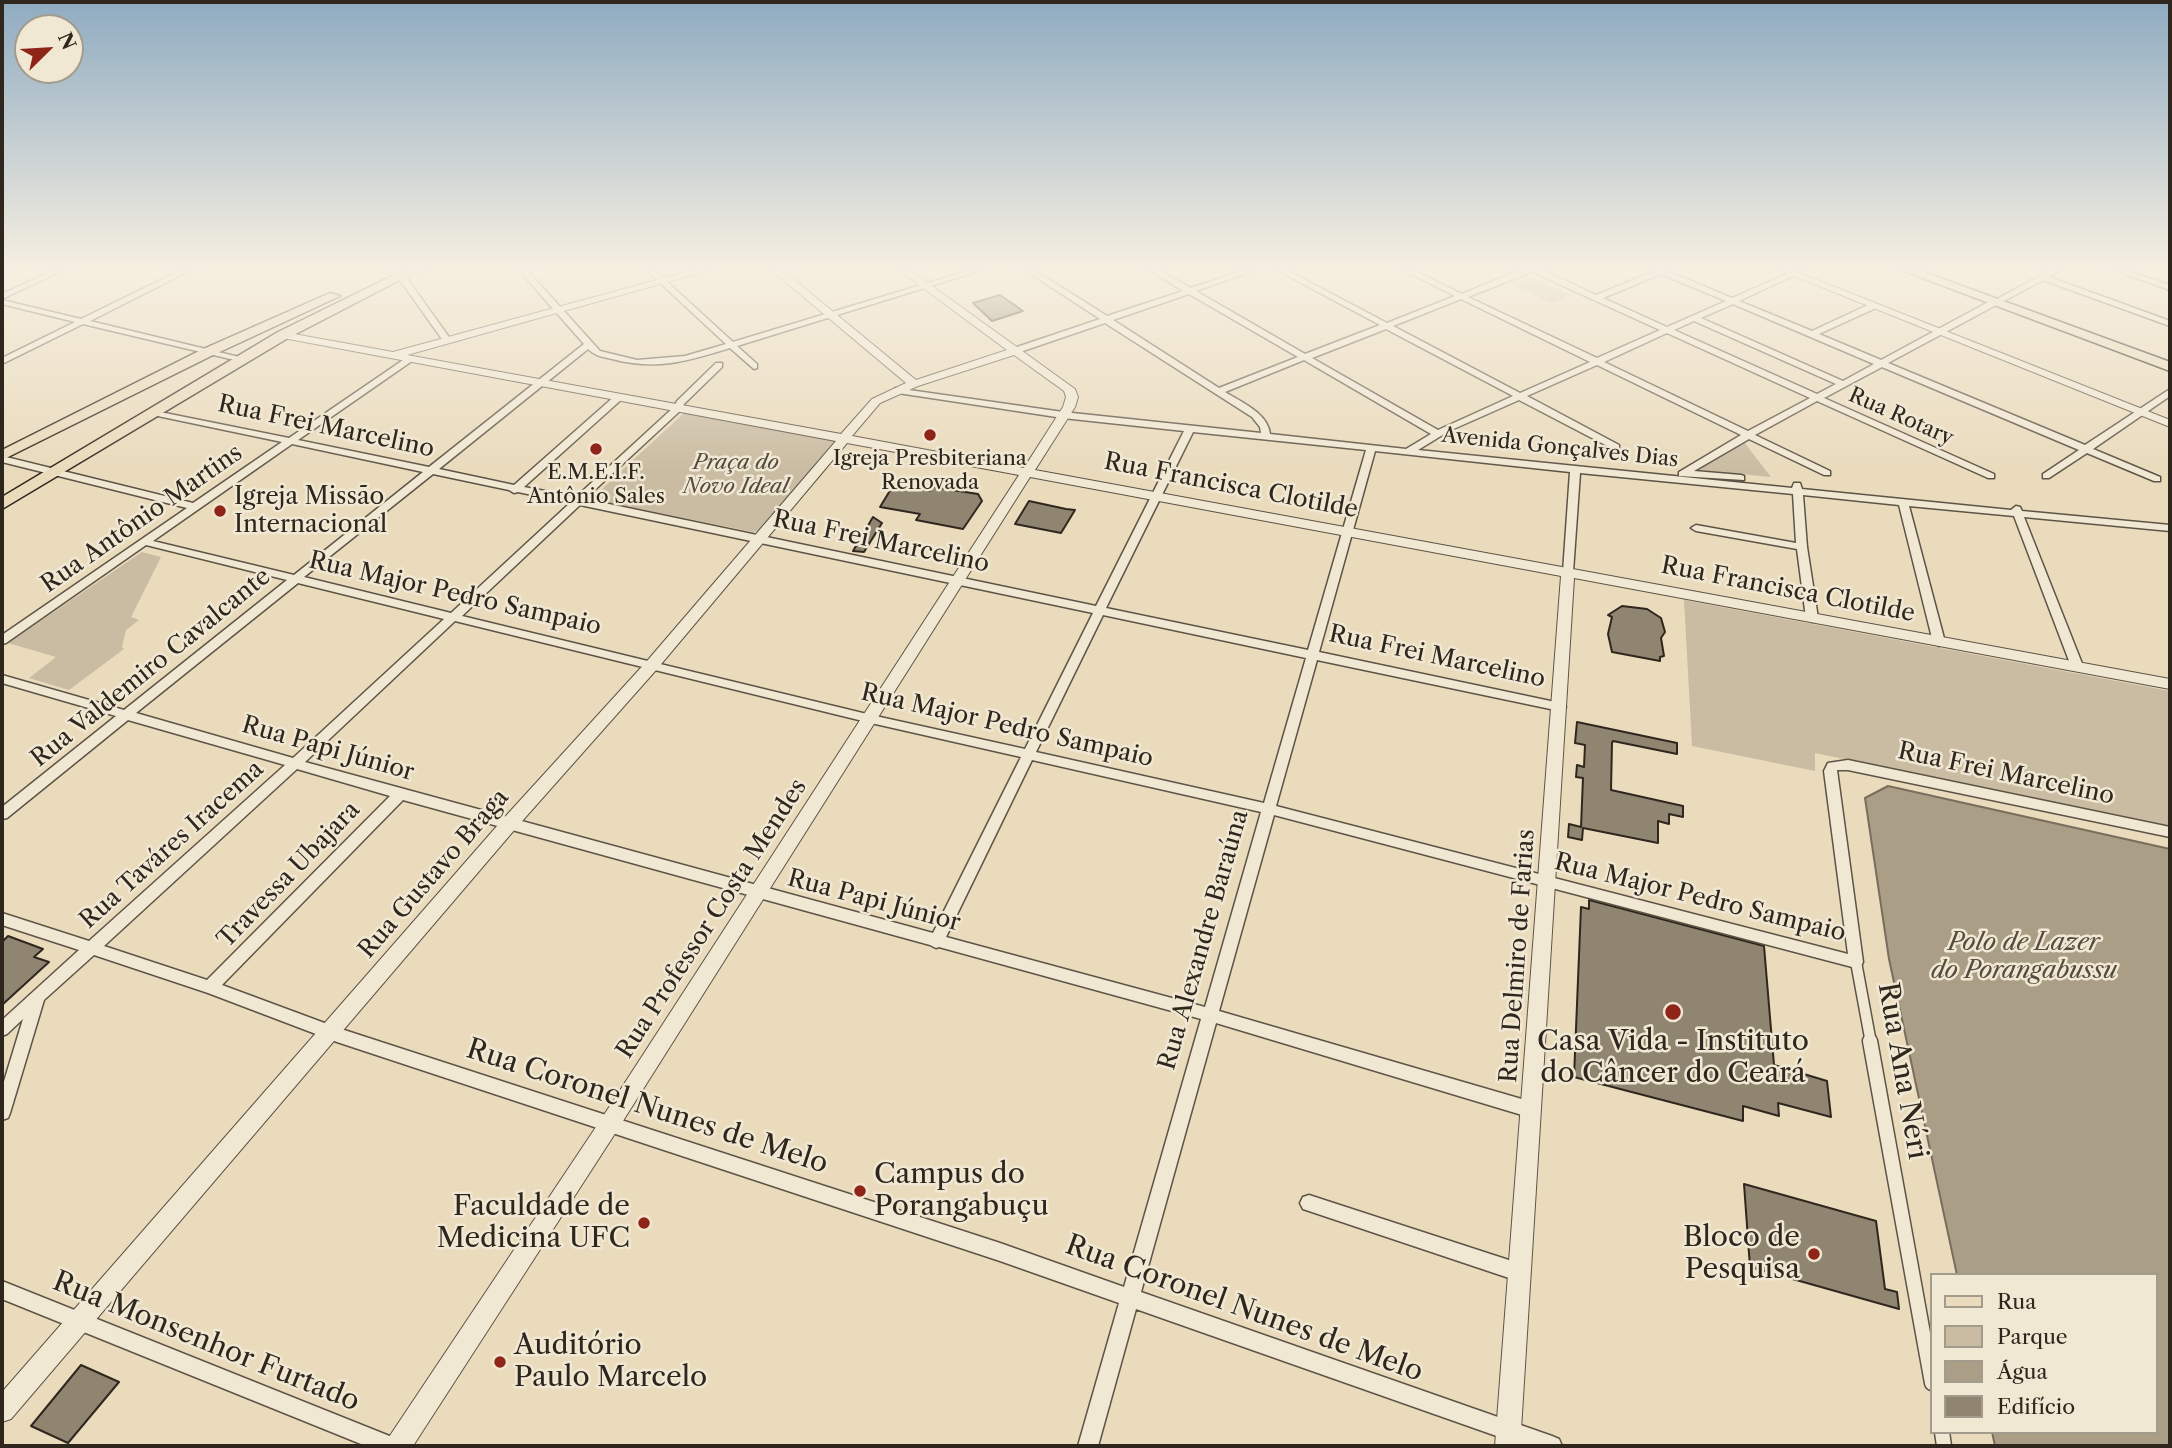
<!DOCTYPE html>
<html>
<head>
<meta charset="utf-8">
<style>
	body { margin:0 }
	#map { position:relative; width:2172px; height:1448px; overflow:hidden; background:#eadbbd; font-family:"Libre Caslon Text",serif }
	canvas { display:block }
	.frame { position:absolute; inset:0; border:4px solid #2f271e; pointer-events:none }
	.legend { position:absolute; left:1930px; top:1273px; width:228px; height:161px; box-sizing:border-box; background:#f1e8d4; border:2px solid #a39b8b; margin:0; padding:9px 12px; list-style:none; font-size:21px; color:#2f271e }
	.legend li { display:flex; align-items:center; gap:14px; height:35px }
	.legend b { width:35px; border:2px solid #a39b8b }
	.north { position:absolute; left:14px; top:14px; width:70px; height:70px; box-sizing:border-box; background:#f1e8d4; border:2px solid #a39b8b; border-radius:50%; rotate:66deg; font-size:19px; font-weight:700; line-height:28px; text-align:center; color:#2f271e }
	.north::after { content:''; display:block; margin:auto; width:24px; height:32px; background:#8f2418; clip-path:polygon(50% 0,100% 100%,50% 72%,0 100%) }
</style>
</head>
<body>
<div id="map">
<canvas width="2172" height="1448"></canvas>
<div class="frame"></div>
<ul class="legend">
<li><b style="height:9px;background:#eadbbd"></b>Rua</li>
<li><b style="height:19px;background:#cabca2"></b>Parque</li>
<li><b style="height:19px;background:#aa9e87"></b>Água</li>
<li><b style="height:19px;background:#908571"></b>Edifício</li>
</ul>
<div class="north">N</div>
</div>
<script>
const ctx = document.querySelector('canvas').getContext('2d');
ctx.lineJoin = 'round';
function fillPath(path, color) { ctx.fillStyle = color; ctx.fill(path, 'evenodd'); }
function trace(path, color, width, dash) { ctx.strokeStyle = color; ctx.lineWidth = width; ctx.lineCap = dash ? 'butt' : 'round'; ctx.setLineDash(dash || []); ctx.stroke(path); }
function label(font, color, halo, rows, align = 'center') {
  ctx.font = font + ' "Libre Caslon Text",serif'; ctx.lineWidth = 5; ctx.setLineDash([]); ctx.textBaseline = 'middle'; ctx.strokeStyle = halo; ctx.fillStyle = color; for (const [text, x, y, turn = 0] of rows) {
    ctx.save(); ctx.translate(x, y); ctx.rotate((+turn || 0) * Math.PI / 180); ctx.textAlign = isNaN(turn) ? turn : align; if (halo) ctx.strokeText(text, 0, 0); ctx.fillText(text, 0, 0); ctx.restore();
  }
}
fillPath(new Path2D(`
	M1531,276l40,19 -19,8 -41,-19z
	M684,413l153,28 -79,90 -5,1 -162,-33z
	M1744,442l27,35 -71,-7 -3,-3z
	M142,552l19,5 -30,60 8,3 -13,10 -4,17 2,2 -55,41 -40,-12 27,-21 -48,-14z
	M1684,600l486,91v136l-355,-74v18l-123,-25z`), '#cabca2');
const water = new Path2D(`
	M1888,786l282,63v597h-175l-3,-14h164v-157h-199l-68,-316 -24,-161z`);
fillPath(water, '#aa9e87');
trace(water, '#796e5d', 2);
const building = new Path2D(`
	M1000,295l23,16 -31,10 -19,-18z
	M894,484l36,7 3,-4 45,7 4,7 -19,28 -47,-9 4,-6 -40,-7z
	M1029,501l37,8 9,1 -14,23 -46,-9z
	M873,517l9,6 -18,29 -11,-1z
	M1622,606l25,3 14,9 4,14 -4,6 3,18 -4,1v4l-48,-9 -4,-18 4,-17 -4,-2z
	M1577,722l100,21v11l-64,-13 -1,2 -1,47 72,16v11l-14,-3v10l-11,-3v22l-75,-15 -1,12 -14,-3 1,-13 12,3 2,-49 -7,-1 1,-12 7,2 1,-22 -10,-2z
	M1589,900l175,46 10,119 53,16 4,36 -53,-14 1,13 -36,-10v15l-169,-44 7,-170 8,2z
	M8,936l35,13 -9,8 15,5 -47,43v-63z
	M1744,1184l132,37 9,68 12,3 2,17 -149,-42z
	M81,1365l38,17 -51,61 -37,-17z`);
fillPath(building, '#908571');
trace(building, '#2f271e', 2);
const pedestrianFar1 = new Path2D(`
	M1856,962l15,81`);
const pedestrian = new Path2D(`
	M1870,1041l62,342
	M1942,1432l2,14`);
const minor = new Path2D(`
	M58,268h10l-66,31v-5z
	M185,268h10l-105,53 153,37v4l-160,-38 -81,40v-6l73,-36 -73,-18v-4l79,19z
	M517,268h8l75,83 37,9 48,-4 41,-12 -82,-76h8l81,74 244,-74h12l-252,78 20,18v4l-3,1 -24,-21c-42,13 -73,23 -118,11 -9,-2 -17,-3 -24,-10l-149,120 75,16 102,-90h6v4l-98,88 52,10 98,-90 3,-6 39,-38h6v4l-38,37 -3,6 -96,89 511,107 88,-175 -121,-13 -165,-25 -3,-1v-4l168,24 198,21 -1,-6 -8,-10 -147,-94 -88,30h-6v-4l89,-30 -78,-51h9l76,48 76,-25 -37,-23h9l36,20 59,-20h11l-65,23 109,63 75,-29 -107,-57h10l104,55 68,-27 -56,-28h10l53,26 63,-26h14l57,27 59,-24 -5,-3h10l72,30 68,-30h10l-71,33 73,30 58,-27h6v4l-57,26 62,26 111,-60h6v4l-110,59 197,82 85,-56v7l-77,53 67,28v4h-6l-67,-28 -38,25h-6v-4l36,-24 -197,-83 -58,31 170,76v4h-6l-171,-77 -62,34 75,36v4h-6l-75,-36 -55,32 47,4 3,1v4l-65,-4v-4l62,-37 -144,-70 -70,31 92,49v4h-6l-94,-49 -70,31 -31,19 374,38 2,-5h6l2,6 209,21 5,-4 4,1 2,4 148,14v6l-146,-14 59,149 -2,3 -4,1 -6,-4 -57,-150 -105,-10 36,136 -6,4 -6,-4 -34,-137 -96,-10 4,52 11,71 -6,4 -6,-4 -9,-69 -101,-18 -5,-3 5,-3 100,18 -3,-49 -213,-21 -7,99 -5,3 -5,-3 7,-100 -195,-21 -56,201 241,51 6,4 -6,4 -243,-51 -41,146 572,148 -24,-183 4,-8 20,-3 322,67v10l-322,-67h-11l26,192 -2,4 -5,2 -582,-153 -55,196 313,91 6,3 2,5 -2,5 -6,3 -316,-95 -75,269 411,144 7,3 3,7h-37l-389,-137 -38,137h-20l41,-143 -119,-42 -663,-219 -129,-49 -114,-38 -50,45 -34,113 -2,5 -6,2v-32l21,-69 -16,15 -5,2v-16l77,-70 -77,-25v-12l87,28 196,-176 -157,-45 -121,98 -5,1v-12l114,-91 -114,-33v-8l122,35 163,-130 -141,-35 -140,98 -4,1v-9l185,-127 -185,-46v-6l191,47 89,-61 -129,-27 -3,-1v-4l139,28 120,-82 3,1v4l-114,79 131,27 155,-123zM1532,272l128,58 -63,28 -129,-61zM1661,274l65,27 -59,26 -64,-29zM1189,294l109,63 -79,31 -106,-68zM1461,299l129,63 -70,31 -127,-67zM1733,304l141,60 -31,17 -142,-63zM1694,321l142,63 -19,10 -143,-64zM1386,329l127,67 -75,34 -126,-72zM1667,333l143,65 -62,33 -144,-69zM1304,360l127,74 -25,15 -136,-15c-2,-21 -29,-32 -45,-42zM1193,432l173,18 -58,200 -202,-42zM292,444l131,28 -129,103 -141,-34zM433,474l76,16 5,3 4,-1 52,11 -119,110 -147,-36zM580,505l513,108 -68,136 -154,-34 -409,-99zM298,583l146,36 -151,139 -157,-45zM1103,615l203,43 -42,145 -228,-51zM455,621l416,102 150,34 -88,176 -628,-171zM1032,760l229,52 -56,195 -259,-70zM297,769l93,27 -183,184 -103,-34zM403,800l527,145 6,3 3,-1 262,72 -77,268 -124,-44 -662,-215 -116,-43z
	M2054,268h10l-15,9 121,44v5l-127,-46 -39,21 -7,-2z
	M2108,268h11l51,17v5z
	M398,274h6l47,66 -1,2h-6l-47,-66z
	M1309,1195l212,69 6,3 3,6 -3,6 -6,3 -212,-71 -6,-2 -3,-6 3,-6z
	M2,1281l395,158 3,7h-34l-364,-147z`);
const tertiary = new Path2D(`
	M419,268h17l-30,9 -5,-3z
	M701,268h16l-310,87 434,79 31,-35 34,-16 -137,-115h11l136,112 91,-30 -111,-82h11l168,121 3,8 -3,10 -40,63 1135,209v10l-596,-111 -54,868h-25l66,-870 -531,-99 -414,655 -203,314h-27l3,-9 213,-319 417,-643 -172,-32 -190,226 -141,159 -505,591 -9,3v-30l502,-574 143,-157 189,-220 -553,-103 -5,-3 5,-3 110,20zM1014,355l50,36 2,6 -3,10 -39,61 -172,-32 28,-33 38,-17z
	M1774,268h13l383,152v7z`);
const primary = new Path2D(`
	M408,268h15l-135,70 -286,171v-12l276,-165z
	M1896,268h17l257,94v9z
	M330,293l10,3 -129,60 -209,104v-10l199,-100z`);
trace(pedestrianFar1, '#5e5446', 13);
trace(pedestrian, '#5e5446', 17);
trace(minor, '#5e5446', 3);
trace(tertiary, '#5e5446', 2);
trace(primary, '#2f271e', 3);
trace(pedestrianFar1, '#f1e8d4', 10);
trace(pedestrian, '#f1e8d4', 14);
fillPath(minor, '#f1e8d4');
fillPath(tertiary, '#f1e8d4');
fillPath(primary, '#eadbbd');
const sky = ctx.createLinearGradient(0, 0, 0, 471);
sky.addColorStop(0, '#8fabc1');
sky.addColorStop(0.57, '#f6efe1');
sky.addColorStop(1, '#f6efe100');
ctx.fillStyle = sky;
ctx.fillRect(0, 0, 2172, 471);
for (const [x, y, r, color] of [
	[930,435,7,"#8f2418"],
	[596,449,7,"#8f2418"],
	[220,511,7,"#8f2418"],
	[1673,1012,9,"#8f2418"],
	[860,1191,7,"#8f2418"],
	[644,1223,7,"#8f2418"],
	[1814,1254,7,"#8f2418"],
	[500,1362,7,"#8f2418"]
]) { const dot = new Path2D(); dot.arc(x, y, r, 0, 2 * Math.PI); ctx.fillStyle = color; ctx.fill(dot); trace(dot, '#f1e8d4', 2.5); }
label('21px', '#2f271e', '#f1e8d4', [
	["Rua Rotary",1901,417,24],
	["Avenida Gonçalves Dias",1560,448,6]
]);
label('21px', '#2f271e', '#f1e8d4', [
	["Igreja Presbiteriana",930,459],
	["Renovada",930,483],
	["E.M.E.I.F.",596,473],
	["Antônio Sales",596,497]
]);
label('italic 21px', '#564c3f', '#f1e8d4', [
	["Praça do",736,463],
	["Novo Ideal",736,487]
]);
label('24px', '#2f271e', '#f1e8d4', [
	["Rua Frei Marcelino",326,427,12],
	["Rua Francisca Clotilde",1231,486,11],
	["Rua Antônio Martins",142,519,-35],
	["Rua Frei Marcelino",881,542,12],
	["Rua Francisca Clotilde",1788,590,11],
	["Rua Major Pedro Sampaio",455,594,13],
	["Rua Frei Marcelino",1437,657,12],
	["Rua Valdemiro Cavalcante",151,668,-39],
	["Rua Major Pedro Sampaio",1007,726,13],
	["Rua Papi Júnior",328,749,16],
	["Rua Frei Marcelino",2006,774,12],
	["Rua Taváres Iracema",172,845,-42],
	["Rua Gustavo Braga",434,874,-49],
	["Travessa Ubajara",289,875,-46],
	["Rua Major Pedro Sampaio",1700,898,14],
	["Rua Papi Júnior",874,901,15],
	["Rua Professor Costa Mendes",712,919,-57],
	["Rua Alexandre Baraúna",1204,940,-74],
	["Rua Delmiro de Farias",1518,956,-86]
]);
label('24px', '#2f271e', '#f1e8d4', [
	["Igreja Missão",234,497],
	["Internacional",234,525]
], 'left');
label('italic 24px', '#564c3f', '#f1e8d4', [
	["Polo de Lazer",2024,943],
	["do Porangabussu",2024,971]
]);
label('28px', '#2f271e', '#f1e8d4', [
	["Casa Vida - Instituto",1673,1042,"center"],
	["do Câncer do Ceará",1673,1074,"center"],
	["Campus do",874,1175],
	["Porangabuçu",874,1207],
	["Faculdade de",630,1207,"right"],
	["Medicina UFC",630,1239,"right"],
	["Bloco de",1800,1238,"right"],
	["Pesquisa",1800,1270,"right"],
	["Auditório",514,1346],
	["Paulo Marcelo",514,1378]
], 'left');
label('28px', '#2f271e', '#f1e8d4', [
	["Rua Ana Néri",1902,1071,80],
	["Rua Coronel Nunes de Melo",647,1107,18],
	["Rua Coronel Nunes de Melo",1244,1309,20],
	["Rua Monsenhor Furtado",206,1342,22]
]);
</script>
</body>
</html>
